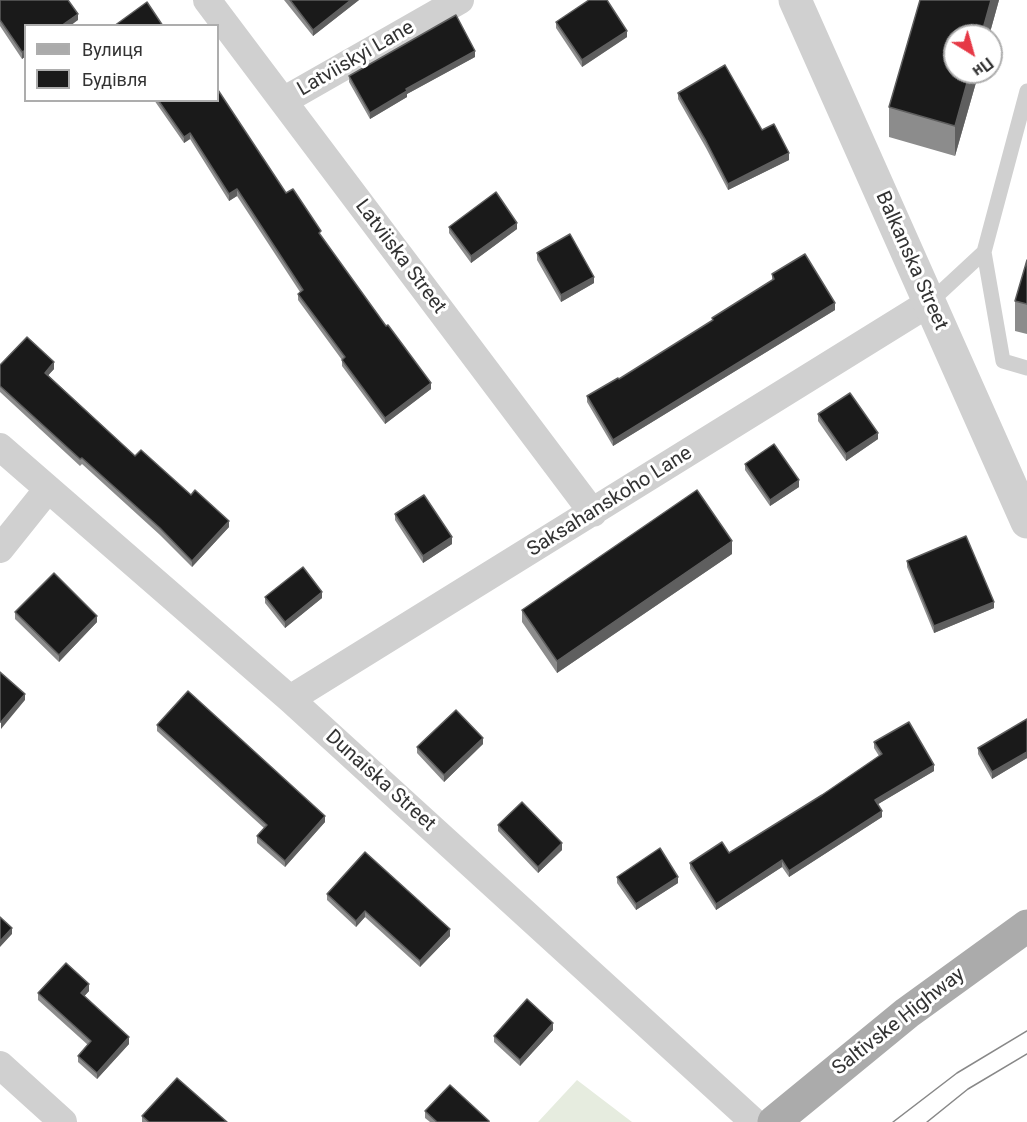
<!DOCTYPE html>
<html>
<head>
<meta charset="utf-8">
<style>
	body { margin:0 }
	#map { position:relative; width:1027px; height:1122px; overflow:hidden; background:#fff; font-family:Roboto,sans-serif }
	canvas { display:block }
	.legend { position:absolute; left:24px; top:24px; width:195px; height:78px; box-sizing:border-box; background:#fff; border:2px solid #adadad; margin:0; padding:8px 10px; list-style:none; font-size:18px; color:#333 }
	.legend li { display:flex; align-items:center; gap:12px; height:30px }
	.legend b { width:30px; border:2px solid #adadad }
	.north { position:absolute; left:943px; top:24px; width:60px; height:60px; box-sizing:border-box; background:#fff; border:2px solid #adadad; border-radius:50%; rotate:143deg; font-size:16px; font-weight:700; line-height:24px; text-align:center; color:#333 }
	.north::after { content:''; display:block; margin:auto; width:21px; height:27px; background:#e63946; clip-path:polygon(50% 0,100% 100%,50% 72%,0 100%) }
</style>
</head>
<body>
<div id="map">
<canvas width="1027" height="1122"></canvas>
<ul class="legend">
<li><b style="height:8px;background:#ababab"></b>Вулиця</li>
<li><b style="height:16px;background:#1a1a1a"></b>Будівля</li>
</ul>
<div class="north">Пн</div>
</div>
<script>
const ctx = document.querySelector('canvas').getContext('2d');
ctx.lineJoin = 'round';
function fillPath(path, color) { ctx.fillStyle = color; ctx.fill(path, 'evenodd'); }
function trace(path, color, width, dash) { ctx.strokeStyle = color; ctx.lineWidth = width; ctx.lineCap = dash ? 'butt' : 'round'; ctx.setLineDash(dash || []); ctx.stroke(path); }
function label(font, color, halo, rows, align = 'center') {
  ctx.font = font + ' Roboto,sans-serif'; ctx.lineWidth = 6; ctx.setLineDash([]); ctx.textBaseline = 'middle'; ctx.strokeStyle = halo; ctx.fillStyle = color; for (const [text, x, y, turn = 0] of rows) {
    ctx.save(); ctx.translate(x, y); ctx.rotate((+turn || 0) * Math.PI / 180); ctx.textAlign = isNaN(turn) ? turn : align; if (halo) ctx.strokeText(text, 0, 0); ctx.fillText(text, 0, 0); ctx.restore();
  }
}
fillPath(new Path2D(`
	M577,1080l55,42h-94z`), '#e6ecdf');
trace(new Path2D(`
	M984,252l19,109 24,7
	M929,303l55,-51 43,-161`), '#d0d0d0', 15);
trace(new Path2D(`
	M207,0l386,513
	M283,101l177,-101
	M0,447l290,252 464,423
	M0,549l48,-60
	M290,699l639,-396
	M0,1065l63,57`), '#d0d0d0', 28);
trace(new Path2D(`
	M795,0l232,522`), '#d0d0d0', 33);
trace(new Path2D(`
	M774,1122l133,-109 120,-87`), '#ababab', 33);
trace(new Path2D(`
	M893,1122l64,-49 70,-42
	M927,1122l41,-33 59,-35`), '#888', 1.5);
fillPath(new Path2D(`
	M0,0l78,20 -52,6v30l-4,3 -22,-33z
	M284,0h75l-46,36z
	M920,0h79l-10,36h-34v36h24l-24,84 -66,-19v-30z
	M556,22l71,15 -45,30 -26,-39z
	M475,57l-68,37v3l-37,22 -21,-37v-6z
	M678,93l84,37 27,30 -61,30 -22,-42 -28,-49z
	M154,100h64l68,93 35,43 110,153 -46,35 -43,-58v-6l-44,-60v-6l2,-2 -63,-96 -8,5 -39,-62 -6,4z
	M449,227l68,2 -46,34 -22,-30z
	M537,253l57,30 -33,19 -24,-42z
	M1027,260v74l-12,-3v-30z
	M772,274l63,36 -222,136 -26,-44v-6l32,-17 93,-58v-3l60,-38z
	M0,365l54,4 -6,6 87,81 56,39 38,32 -37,40 -32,-32 -78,-71 -2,2 -80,-74z
	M818,414l60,25 -32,22 -28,-40z
	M745,464l54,23 -29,19 -25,-36z
	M395,514l57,30 -29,19 -28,-43z
	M732,554l-175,119 -35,-51v-12z
	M907,561l87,47 -60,25 -27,-66z
	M265,597l57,1 -37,30 -20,-25z
	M15,612l82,10 -38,40 -44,-43z
	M1027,719v39l-35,21 -14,-25v-6z
	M157,725l168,97 -40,45 -28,-24v-7l7,-8 -107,-97z
	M874,742l60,29 -56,33 4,13 -93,60 -7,-10 -66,43 -26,-41v-6l39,-10 93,-58 57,-39 -5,-8z
	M483,744l-39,38 -27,-29v-6z
	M498,825l64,25 -24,23 -40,-42z
	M617,877l61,6 -42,27 -19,-27z
	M327,894l123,42 -30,31 -55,-50 -9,10 -29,-27z
	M89,991l-5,5 45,48 -32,35 -19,-17v-6l10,-11 -50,-45v-7z
	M553,1030l-33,36 -26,-24v-6z
	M425,1111l64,11h-59l-5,-4z
	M142,1116l85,6h-85z`), '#8c8c8c');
fillPath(new Path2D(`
	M351,0h8l-46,36v-6z
	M991,0h8l-10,36h-8z
	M78,14v6l-8,6h-9z
	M627,31v6l-45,30v-7z
	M26,50v6l-4,3v-7z
	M475,51v6l-68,37v3l-37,22v-6l36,-24z
	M970,72h9l-24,84v-30z
	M190,133v6l-6,4v-6z
	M789,153v7l-61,30v-6z
	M237,189v7l-8,5v-7z
	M517,223v6l-46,34v-7z
	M594,277v6l-33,19v-7z
	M835,303v7l-222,136v-6z
	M54,362v7l-9,10v-6z
	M431,383v6l-46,35v-6z
	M878,433v6l-32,22v-7z
	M799,480v7l-29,19v-6z
	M229,521v6l-37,40v-6z
	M452,537v7l-29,19v-7z
	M732,541v13l-175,119v-12z
	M322,592v6l-37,30v-6z
	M994,602v6l-60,25v-7z
	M97,616v6l-38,40v-7z
	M25,694v6l-24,29v-7z
	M483,738v6l-39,38v-7z
	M1027,752v6l-35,21v-7z
	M934,765v6l-59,35v-6z
	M882,811v6l-93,60v-6z
	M325,816v6l-40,45v-6z
	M562,843v7l-24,23v-6z
	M782,860v7l-66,43v-6z
	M678,877v6l-42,27v-6z
	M365,911v6l-9,10v-6z
	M12,928v6l-12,13v-6z
	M450,929v7l-30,31v-6z
	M89,984v7l-8,9v-7z
	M553,1023v7l-33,36v-6z
	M129,1037v7l-32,35v-6z`), '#5f5f5f');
const building = new Path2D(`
	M0,0h68l10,14 -17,12h-35v24l-4,2 -22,-32z
	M290,0h61l-38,30z
	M589,0h18l20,31 -45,29 -26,-38z
	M920,0h71l-10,36h-26v36h15l-15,54 -66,-19z
	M147,2l16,24h-49z
	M456,15l19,36 -69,38 1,2 -37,22 -21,-37z
	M725,65l37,65 12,-6 15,29 -61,31 -22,-43 -28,-48z
	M218,90l68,103 7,-4 28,42 -2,2 67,93 2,-1 43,58 -46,35 -43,-58 3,-3 -47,-63 5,-4 -66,-101 -8,5 -39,-61 -6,4 -26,-37h60z
	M496,192l21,31 -46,33 -22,-29z
	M570,234l24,43 -33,18 -24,-42z
	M805,254l30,49 -222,137 -26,-44 31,-18 1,1 94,-59 -1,-2 62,-39 -2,-5z
	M1027,260v44l-12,-3z
	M27,337l27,25 -9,11 90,83 6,-6 50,45 4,-5 34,31 -37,40 -32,-33 -78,-70 -2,1 -80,-73v-21z
	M850,393l28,40 -32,21 -28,-40z
	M774,444l25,36 -29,20 -25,-36z
	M697,490l35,51 -175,120 -35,-51z
	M424,495l28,42 -29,19 -28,-42z
	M966,536l28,66 -60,24 -27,-65z
	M303,567l19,25 -37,30 -20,-25z
	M54,573l43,43 -38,39 -44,-43z
	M0,672l25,22 -24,28h-1z
	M188,691l137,125 -40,45 -28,-25 10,-11 -110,-100z
	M456,710l27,28 -39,37 -27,-28z
	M1027,719v33l-35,20 -14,-24z
	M909,722l25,43 -59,35 7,11 -93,60 -7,-11 -66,44 -26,-41 32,-21 7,11 93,-58 60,-41 -8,-12z
	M522,802l40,41 -24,24 -40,-42z
	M660,848l18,29 -42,27 -19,-27z
	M365,852l85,77 -30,32 -55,-50 -9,10 -29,-27z
	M0,917l12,11 -12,13z
	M66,963l23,21 -8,9 48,44 -32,36 -19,-17 13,-15 -53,-48z
	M527,999l26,24 -33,37 -26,-24z
	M177,1078l50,44h-78l-7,-6z
	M450,1085l39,36v1h-52l-12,-11z`);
fillPath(building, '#1a1a1a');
trace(building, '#5f5f5f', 1.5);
label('20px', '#333', '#fff', [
	["Latviiskyi Lane",356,59,-30],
	["Latviiska Street",400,257,53],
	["Balkanska Street",911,261,66],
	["Saksahanskoho Lane",610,502,-32],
	["Dunaiska Street",380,781,42],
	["Saltivske Highway",899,1022,-38]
]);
</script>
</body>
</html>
